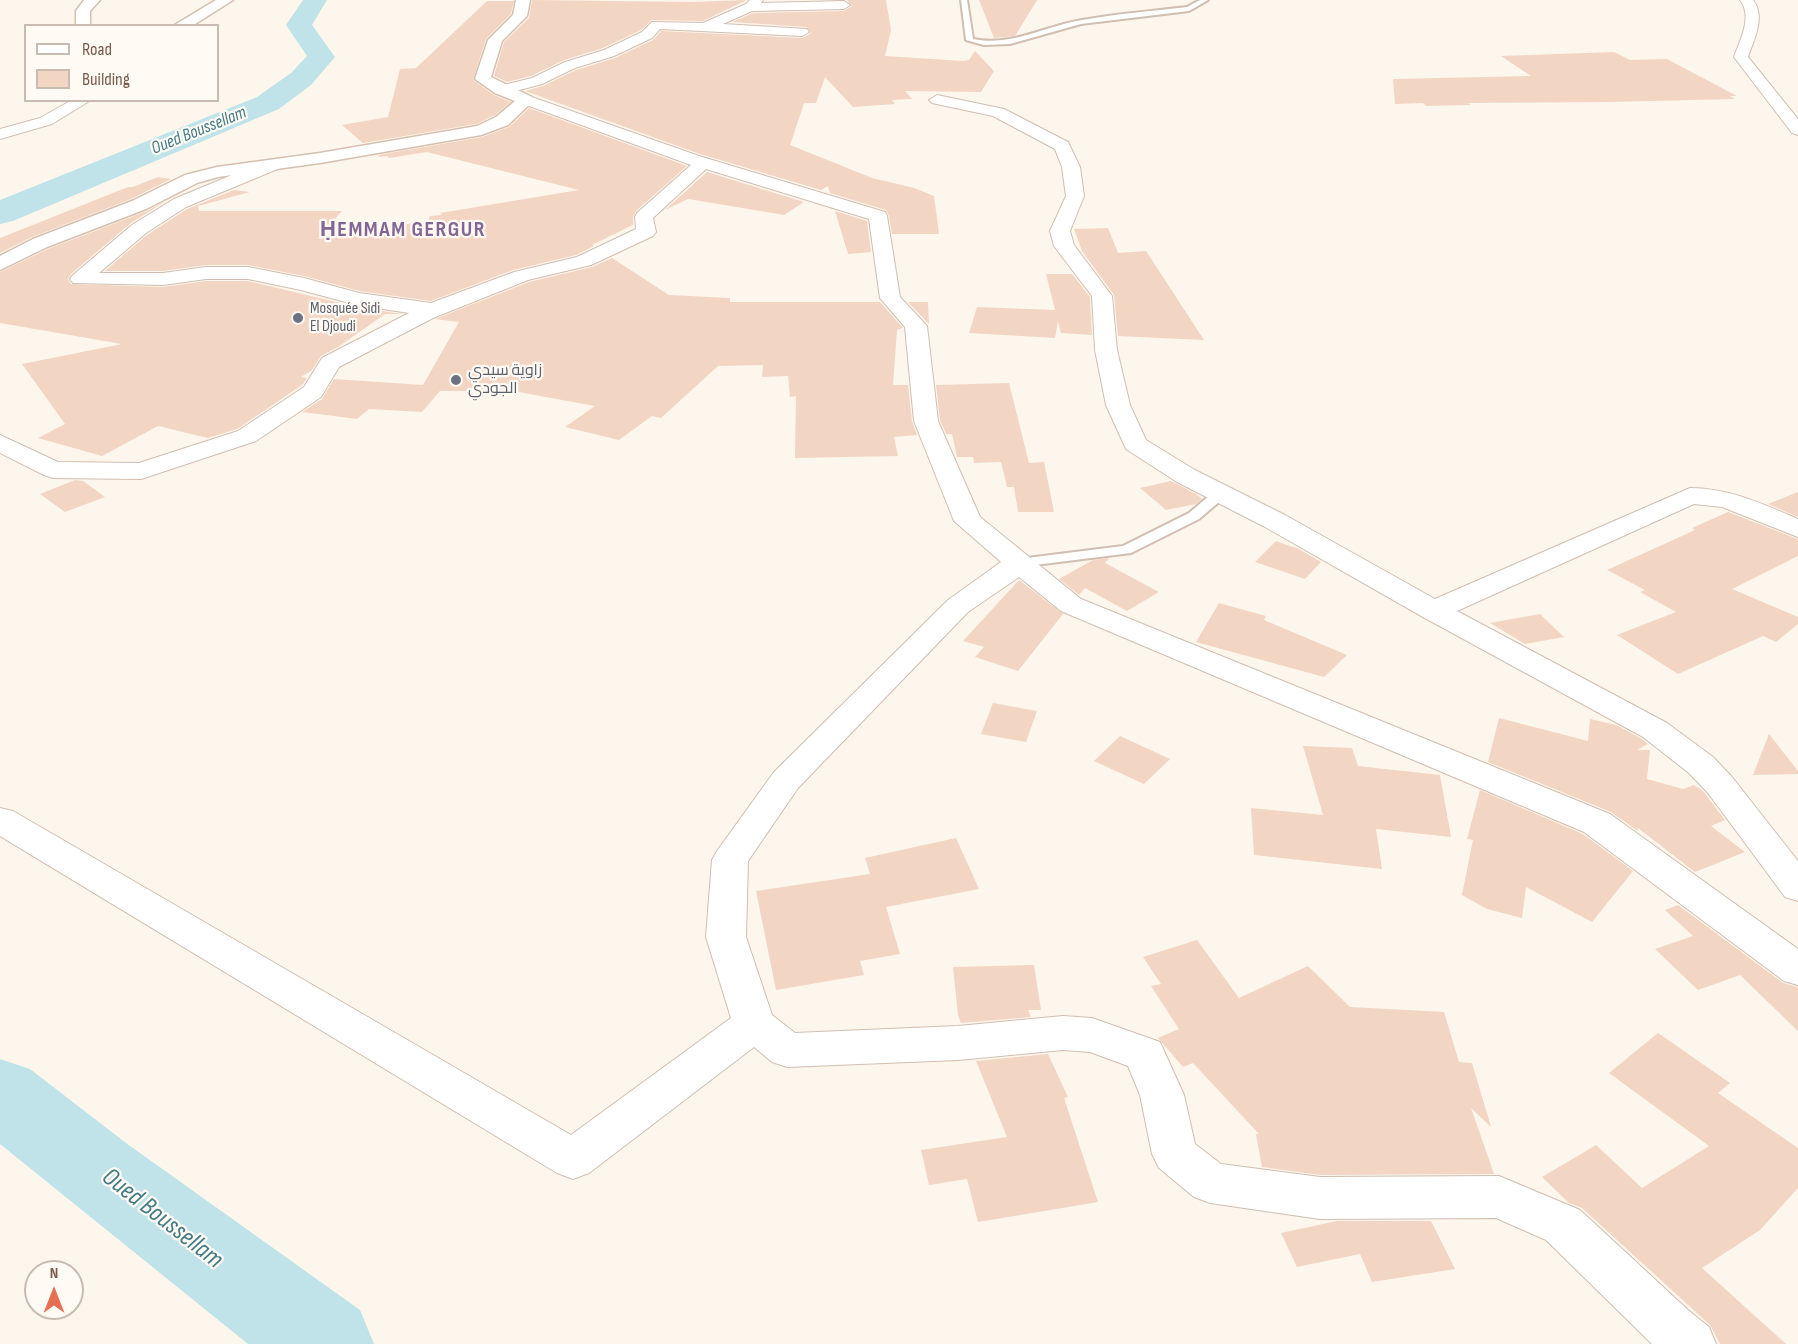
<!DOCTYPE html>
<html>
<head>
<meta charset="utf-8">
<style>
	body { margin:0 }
	#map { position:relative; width:1798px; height:1344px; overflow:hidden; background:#fdf6ec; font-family:"Sofia Sans Condensed",sans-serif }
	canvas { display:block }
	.legend { position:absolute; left:24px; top:24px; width:195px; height:78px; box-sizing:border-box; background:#fffaf3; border:2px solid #cabbb1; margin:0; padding:8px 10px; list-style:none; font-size:18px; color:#7a5c4d }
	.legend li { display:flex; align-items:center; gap:12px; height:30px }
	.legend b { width:30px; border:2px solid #cabbb1 }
	.north { position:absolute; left:24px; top:1260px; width:60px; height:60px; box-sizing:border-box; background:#fffaf3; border:2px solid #cabbb1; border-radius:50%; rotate:0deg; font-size:16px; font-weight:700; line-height:24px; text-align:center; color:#7a5c4d }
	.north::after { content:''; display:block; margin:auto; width:21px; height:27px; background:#e76f51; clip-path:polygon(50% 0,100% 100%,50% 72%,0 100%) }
</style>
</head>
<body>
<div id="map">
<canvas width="1798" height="1344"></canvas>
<ul class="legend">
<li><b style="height:8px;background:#fff"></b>Road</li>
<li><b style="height:16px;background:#f3d5c3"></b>Building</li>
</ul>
<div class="north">N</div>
</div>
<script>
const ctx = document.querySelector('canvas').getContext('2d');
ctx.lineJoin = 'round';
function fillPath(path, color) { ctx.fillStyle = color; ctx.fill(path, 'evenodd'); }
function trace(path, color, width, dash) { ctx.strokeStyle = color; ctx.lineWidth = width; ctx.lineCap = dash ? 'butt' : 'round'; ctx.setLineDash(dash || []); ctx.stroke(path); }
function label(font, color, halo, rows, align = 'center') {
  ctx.font = font + ' "Sofia Sans Condensed",Cairo,sans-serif'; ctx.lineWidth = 4.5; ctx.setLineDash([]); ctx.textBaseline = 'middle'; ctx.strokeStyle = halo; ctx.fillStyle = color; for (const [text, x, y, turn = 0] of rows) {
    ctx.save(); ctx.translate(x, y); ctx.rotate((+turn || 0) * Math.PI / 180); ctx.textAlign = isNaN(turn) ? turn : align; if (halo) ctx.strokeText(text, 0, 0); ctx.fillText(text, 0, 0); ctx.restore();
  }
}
fillPath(new Path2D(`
	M303,0h24l-15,25 23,32 -24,28 -32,24 -266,112 -13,3v-24l257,-103 34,-24 16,-17 -21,-31z
	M0,1059l30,10 96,74 234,167 14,34h-126l-248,-200z`), '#bfe3e8');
fillPath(new Path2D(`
	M532,0l160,2 55,-2 -44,21 -51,-1 -11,10 -38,18 -39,12 -33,16 -24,6 -13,-6 10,-34 25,-24z
	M847,0h39l5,30 -6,26 79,5 5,-1 6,-9 19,20 -13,21 -76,-1 7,8 -20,1 3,4 -42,3 -28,-30 -9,26h-12l-14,42 82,33 42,10 20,8 5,38h-47l-3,-18 -3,-6 -56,-17 -2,-7 -7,4 -121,-36 -175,-63 18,-5 33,-16 39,-12 38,-18 8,-9 142,7 8,-5 -4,-6 -75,-5 21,-9 91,-2 8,-5z
	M979,0h58l-22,36 -21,2z
	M487,1h27l-3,13 -25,25 -13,41 21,15 17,7 -16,13 -19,9 -113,19 -21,-18 46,-8 12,-48 16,-1z
	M1614,52l16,8 37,-1 70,37h-7l5,3 -126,3 -141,1 3,2 -45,1 -3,-3 -28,1 -2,-25 138,-3 -30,-20z
	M529,108l158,58 -51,45 -3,6v8l-41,20 2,1 -18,9 -63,15 -82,31 -72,-10 -55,-15 -56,-11h-42l-43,6h-58l42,-36 40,-26 47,-19 16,2 -52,14 1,5h143l-24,28 89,-15 20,-1 3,-7 12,-1 -2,-2 139,-23 -152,-38 -38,6 -2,-2 -7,1 -2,-2 104,-18 27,-10z
	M707,172l97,30 -20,13 -96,-16 -23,11z
	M158,177l13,2 -40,20 -99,38 -32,16v-15l128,-51h5z
	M166,201l-35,22 -59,50 -4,6 3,5 92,3 43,-6h42l109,26 45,7h-17l-47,33 -17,9 -9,14 -11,7 6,1 -5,7 -65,44 -29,9 -50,-12 -56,30 -64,-18 27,-14 -43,-60 100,-20 -122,-21v-51l48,-23 99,-38z
	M835,211l32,10 4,31 -23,2z
	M1108,228l10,25 28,-2 58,89 -86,-4 -4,-41 -32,-44 -8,-22z
	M612,258l57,37 61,3v4h150l23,26 -6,2 -4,55h15l4,36 5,14 -23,2 4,19 -103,2 1,-62 -6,1 -2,-21 -26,1 1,-12 -45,1 -57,52 -9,-2 -33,24 -54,-13 30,-21 -82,-15h-73l-18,21 -53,-3 -12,10 -55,-7 20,-13 12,-20 89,6 36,-63 -24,-3 94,-37 63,-15z
	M1046,274h26l18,23 2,38 -31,-2 -3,-12 -3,17 -86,-5 8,-26 78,3z
	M908,302h20l1,23v-1z
	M1009,383l20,80 15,-1 10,50h-36l-4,-25h-7l-6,-25 -27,1 -1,-6h-16l-5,-23h-6l-6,-14 -4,-35z
	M75,480l8,1 22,16 -40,15 -25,-18z
	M1171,481l25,13 6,5 -6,5 -30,6 -26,-22z
	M1798,492v25l-30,-13z
	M1728,512l70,27v17l-66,33 66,28v7l-22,18 -13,-6 -85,38 -61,-39 59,-23 -36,-20 5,-2 -38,-20 88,-40 -3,-2z
	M1276,541l23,8 22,13 -16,17 -50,-17z
	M1109,558l-4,5 54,29 -32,19 -42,-23 -6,7 -20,-16 34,-19z
	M1019,580l44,34 -45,57 -43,-14 9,-10 -21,-6z
	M1219,603l47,13 -2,4 83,35 -23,22 -128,-35z
	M1540,614l24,23 -39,7 -35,-21z
	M993,703l44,8 -11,31 -45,-8z
	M1499,718l89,23 2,-22 26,6 26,14 6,5 -11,6h13l-3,29 36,10 11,-4 9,6 22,29 -14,6 34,26 -50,20 -57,-44v3l-27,-19 -123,-50z
	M1769,734l29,37v3l-45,1z
	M1120,736l50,23 -26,25 -50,-23z
	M1303,746l49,2 6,18 82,9 11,62 -75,-8 6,40 -128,-14 -3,-47 72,7z
	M1480,790l103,44 50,37 -41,51 -66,-35 -4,31 -35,-9 -25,-14 11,-55 -6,-1z
	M956,838l23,51 -93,18 14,47 -40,7 4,14 -88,15 -20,-99 114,-17 -5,-16z
	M1678,905l105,78 15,4v44l-58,-56 -42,15 -43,-41 38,-13 -28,-26z
	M1197,940l42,58 69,-32 42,41 94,5 15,50 13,1 19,64 -20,-19 23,66 -174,1 -58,-8 -6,-33h3l-66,-71 -10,4 -25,-29 21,-9 -28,-43 10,-2 -18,-27z
	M1034,965l7,45h-13l3,7 -70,6 -3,-8 -5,-48z
	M1658,1033l72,50 -12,10 80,55v40l-38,42 -58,38 84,76h-66l-10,-19 -128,-117 -13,-5 -27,-26 54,-32 46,43 67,-42 -100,-73z
	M1048,1054l20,43 -4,1 34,104 -120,20 -11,-43 -38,6 -8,-35 86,-13 -31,-76z
	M1337,1221h94l24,48 -83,13 -12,-28 -63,13 -16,-34z`), '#f3d5c3');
const lane = new Path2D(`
	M961,0h6l6,39c38,8 72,-13 109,-19 34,-6 70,-9 105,-13l13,-7h8l-19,11 -108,13 -71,20 -26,1 -18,-5z
	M1221,489l5,1 2,3 -2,3 -27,23 -68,34 -112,14 -7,-4 7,-4 104,-13 66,-33 27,-23z`);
const street = new Path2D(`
	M750,0h13l-2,3 83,-2 6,4 -6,4 -92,2 -29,13 84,5 2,3 -7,4 -142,-7 -8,9 -38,18 -39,12 -33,16 -41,11 -8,-5 3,-3 36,-9 33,-16 39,-12 38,-18 10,-10 51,1 43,-19z
	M1740,0h13c13,16 1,40 -5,57l50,62v16l-6,-2 -58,-76c6,-17 19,-40 6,-57z
	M526,95l173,61 186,56 2,4 13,81 27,29 11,95 42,96 101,82 529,215 188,135v36l-14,-4 -200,-149 -523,-221 -42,-34 -51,35 -170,176 -50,73 -2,76 26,78 23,18 163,-7 105,-10 29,2 68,24 24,53 11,49 26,20 99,13 179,-1 81,34 108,100 21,17 7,17h-64l-106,-104 -50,-22 -176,1 -110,-16 -16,-6 -35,-29 -7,-14 -12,-59 -12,-29 -38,-14 -27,-2 -105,10 -171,7 -15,-5 -18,-15 -165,126 -16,6 -16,-6 -557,-337v-28l13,3 558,324 160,-117 -25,-81 6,-77 5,-9 57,-79 174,-172 53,-38 -47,-41 -40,-100 -9,-94 -25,-29 -11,-79 -163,-50 -53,49 3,14 -3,4 -62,29 -63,15 -95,38 -94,49 -18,30 -65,44 -115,38 -88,-1 -9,-3 -44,-22v-18l58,27 81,1 99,-32 66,-44 18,-29 87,-45 -52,-8 -56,-15 -53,-11h-42l-43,6 -90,-2 -3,-4 3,-4 59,-50 42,-26 94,-39h12l3,4 -3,4 -94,39 -40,26 -47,40h64l43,-6h42l56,11 55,15 72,10 83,-31 63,-15 59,-28 -1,-12 2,-4 54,-48 -170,-62 -3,-3 3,-3z
	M937,95l67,14 64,33 12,25 4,29 -14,35 4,14 38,51 5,54 13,55 16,35 49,30 90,45 150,84 255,-111c39,0 73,16 108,31v18l-76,-30 -28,-3 -237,107 210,112 46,34 19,20 66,84v40l-13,-4 -77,-104 -19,-20 -46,-36 -220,-120 -158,-90 -88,-45 -51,-33 -20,-44 -11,-55 -3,-54 -38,-50 -4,-15 16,-35 -4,-29 -7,-18 -62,-33 -61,-13 -3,-3z
	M72,100h19l-39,24 -52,15v-10l40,-11z`);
const secondary = new Path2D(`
	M84,0h16l-10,11v15h-14v-15z
	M216,0h17l-41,26h-19z
	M516,0h14l-3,16 -25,25 -11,36 41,20 2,3 -26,25 -27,10 -161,28 -102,14 -21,6 -51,26 -99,38 -47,23v-14l33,-17 99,-38 53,-26 32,-8 103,-14 157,-27 19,-9 19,-16 -20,-8 -20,-14 13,-39 25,-25z`);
trace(lane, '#d1beb0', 4);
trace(street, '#d1beb0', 2);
trace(secondary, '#d6c0b0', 3);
fillPath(lane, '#fff');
fillPath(street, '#fff');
fillPath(secondary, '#fff');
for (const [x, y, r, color] of [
	[298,318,6,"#6b7280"],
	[456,380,6,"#6b7280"]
]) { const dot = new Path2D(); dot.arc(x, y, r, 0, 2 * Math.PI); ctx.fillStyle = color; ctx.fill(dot); trace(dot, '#fffaf3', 2); }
label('16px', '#5b616d', '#fffaf3', [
	["Mosquée Sidi",310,309],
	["El Djoudi",310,327],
	["زاوية سيدي",468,371],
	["الجودي",468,389]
], 'left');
label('italic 18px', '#437c86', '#fffaf3', [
	["Oued Boussellam",199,131,-22]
]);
ctx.letterSpacing = '1.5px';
label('bold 22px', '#846695', '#fffaf3', [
	["ḤEMMAM GERGUR",403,230]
]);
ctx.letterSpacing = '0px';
label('italic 26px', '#437c86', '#fffaf3', [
	["Oued Boussellam",162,1219,38]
]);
</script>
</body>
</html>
